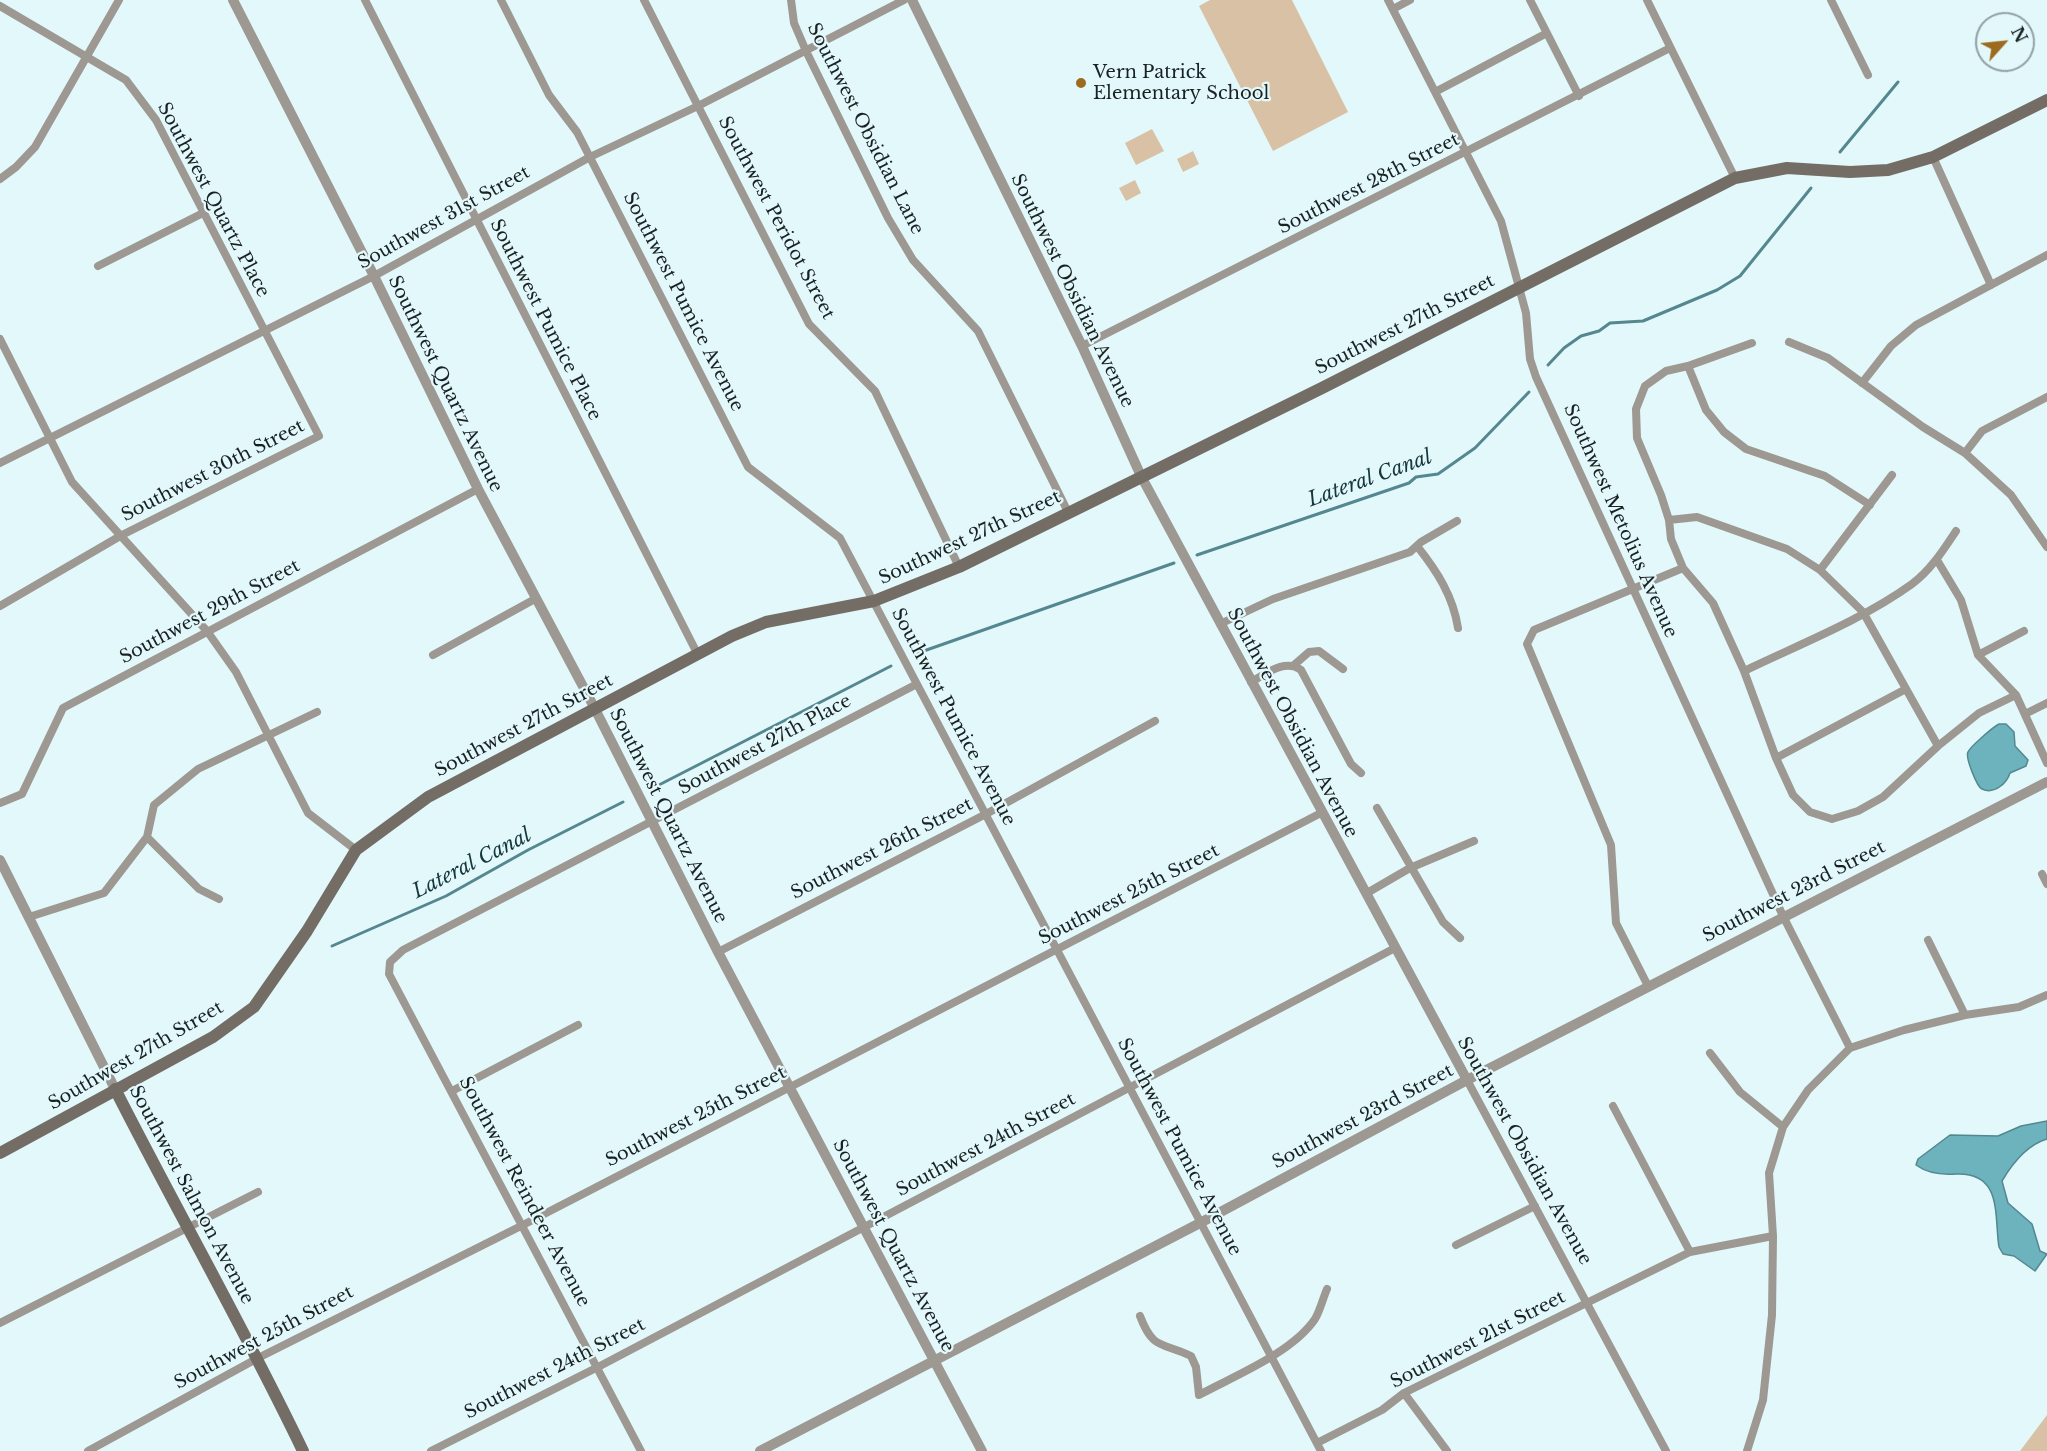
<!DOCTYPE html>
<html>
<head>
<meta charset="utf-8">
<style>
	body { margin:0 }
	#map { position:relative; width:2047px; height:1451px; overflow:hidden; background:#e3f8fb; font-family:"Libre Baskerville",serif }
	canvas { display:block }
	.north { position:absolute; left:1975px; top:12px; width:60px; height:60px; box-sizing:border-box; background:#e3f8fb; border:2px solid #92a2a4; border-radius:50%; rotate:63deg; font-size:16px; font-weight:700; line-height:24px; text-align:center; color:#192122 }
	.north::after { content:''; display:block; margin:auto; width:21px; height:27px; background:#9d6b20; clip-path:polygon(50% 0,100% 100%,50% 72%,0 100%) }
</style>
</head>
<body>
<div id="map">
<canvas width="2047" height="1451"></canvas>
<div class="north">N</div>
</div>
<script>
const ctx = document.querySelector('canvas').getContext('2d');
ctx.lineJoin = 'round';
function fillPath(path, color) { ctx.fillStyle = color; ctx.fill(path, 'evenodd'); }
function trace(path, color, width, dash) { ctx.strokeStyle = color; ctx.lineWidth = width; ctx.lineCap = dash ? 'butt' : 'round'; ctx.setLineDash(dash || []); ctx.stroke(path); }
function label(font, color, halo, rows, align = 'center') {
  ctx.font = font + ' "Libre Baskerville",serif'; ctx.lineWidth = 4.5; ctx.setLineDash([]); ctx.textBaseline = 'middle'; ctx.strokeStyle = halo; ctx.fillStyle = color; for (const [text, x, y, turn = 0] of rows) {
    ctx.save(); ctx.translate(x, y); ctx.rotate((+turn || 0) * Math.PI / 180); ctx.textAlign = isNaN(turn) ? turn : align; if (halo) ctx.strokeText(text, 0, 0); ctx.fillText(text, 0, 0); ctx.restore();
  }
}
fillPath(new Path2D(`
	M1210,0h82l56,112 -75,39 -74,-145z
	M1152,129l12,22 -28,14 -11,-22z
	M1193,151l6,13 -16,8 -6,-13z
	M1135,180l6,13 -15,8 -7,-13z
	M2047,1415v36h-27z`), '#d9c1a5');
const water = new Path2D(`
	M1999,724h7l8,8 1,14 13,14 -2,6 -16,7c-3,10 -16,22 -28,16 -5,-2 -17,-32 -14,-37 2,-5 25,-25 31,-28z
	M2047,1121v18c-20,6 -35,25 -45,42l6,22 24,21 8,27 7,3 -12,17 -21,-15 -11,-2 -4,-7c-5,-31 4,-75 -43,-73 -13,1 -29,-1 -40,-9l2,-6 32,-24 48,1 23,-10z`);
fillPath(water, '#6db3be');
trace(water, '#54878f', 1.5);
trace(new Path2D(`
	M1840,152l58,-70
	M1548,365l16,-17 17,-12 18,-5 11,-8 33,-2 74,-31 23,-14 71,-88
	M1197,555l212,-72 7,-6 22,-3 37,-26 54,-56
	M918,653l256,-90
	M653,788l238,-122
	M332,946l114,-50 82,-46 95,-48`), '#54878f', 3);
trace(new Path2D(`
	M365,0l333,655
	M501,0l48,95 28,37 171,335 92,71 481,913
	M644,0l165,324 66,67 84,176
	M791,0l3,23 12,28 82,167 25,42 65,71 90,181
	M1388,0l113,221 25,92 4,46 6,18 247,539 67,132
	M1530,0l49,96
	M1647,0l88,178
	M1831,0l37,75
	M0,6l126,74 30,40 163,316 -197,99 -122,71
	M1393,9l17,-9
	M1435,92l112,-59
	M1933,157l58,128
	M0,179l16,-12 19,-20 84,-147
	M98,266l105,-53
	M0,339l72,143 135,149 29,41 72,141 48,37
	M1789,342l39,16 95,69 42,26 46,42 36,52
	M1752,343l-64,23 -22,5 -21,15 -9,23 1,29 24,57 8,25 2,19 12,29 30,35 31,68 32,87 17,37 17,17 22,7 26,-8 25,-14 55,-51 41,-33 37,-18
	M1082,346l588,-298
	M1688,366l18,44 18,22 22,17 79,27 45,29
	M1862,383l29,-37 25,-21 131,-70
	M1965,453l17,-22 65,-34
	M0,463l374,-187 216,-119 108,-51 206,-106
	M1669,520l28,-3 90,32 33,21 43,42 75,134
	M1417,546c20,25 36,50 41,82
	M1937,560l24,40 17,55 38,40 31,68
	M1820,570l72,-95
	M1220,624l53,-25 137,-47 11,-10 36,-21
	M433,655l102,-56
	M1978,655l46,-24
	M1294,665l15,-13 10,-1 24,18
	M1744,671c56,-27 118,-51 168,-87 19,-14 32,-35 44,-53
	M1251,682c15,-8 34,-24 50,-12l50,94 10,9
	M2025,714l22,-11
	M1776,758l128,-68
	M0,803l22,-9 41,-86 415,-219
	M1377,808l66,114 17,16
	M147,837l52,52 20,10
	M2042,874l5,10
	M1367,893l43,-25 64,-27
	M29,917l75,-24 43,-56 7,-32 44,-36 119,-57
	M1928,940l37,75
	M718,952l268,-138 169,-93
	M1648,986l-32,-63 -5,-78 -84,-201 7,-14 149,-62
	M1710,1053l30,39 43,35
	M1467,1080l199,371
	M452,1091l126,-66
	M1613,1106l77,146
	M1456,1245l79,-39
	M1140,1316c13,34 21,26 51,40l5,11 3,28c35,-19 93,-42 116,-76 5,-8 8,-21 12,-30
	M0,1323l258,-131
	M1404,1393l43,58
	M1317,1443l65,-33 22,-17 286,-141 83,-16
	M88,1451l170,-93 263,-132 800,-413
	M431,1451l167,-84 797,-419
	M641,1451l-252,-477 1,-12 13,-12 514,-266
	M1747,1451l16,-51 9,-85 1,-79 -4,-63 14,-46 25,-37 42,-42 54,-18 61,-15 54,-8 28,-12`), '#9d9892', 8);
trace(new Path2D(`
	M233,0l141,276 104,213 117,220 123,243 264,499
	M912,0l170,346 59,130 326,604
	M0,860l115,229
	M760,1451l440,-228 267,-143 580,-298`), '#9d9892', 10);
trace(new Path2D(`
	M115,1089c62,122 129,239 188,362
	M0,1153l213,-116 41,-30 53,-76 49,-81 72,-53 304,-161 34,-14 108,-21 85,-34 363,-179 413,-210 52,-10 63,4 38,-2 45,-13 114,-57`), '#746d65', 12);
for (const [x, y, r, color] of [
	[1081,83,6,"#9d6b20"]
]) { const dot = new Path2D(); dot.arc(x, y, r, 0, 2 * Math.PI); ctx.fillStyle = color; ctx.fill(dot); trace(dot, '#e3f8fb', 2); }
label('18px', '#192122', '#e3f8fb', [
	["Vern Patrick",1093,73],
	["Elementary School",1093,94]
], 'left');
label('18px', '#192122', '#e3f8fb', [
	["Southwest Obsidian Lane",865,129,63],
	["Southwest 28th Street",1369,184,-27],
	["Southwest Quartz Place",213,200,62],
	["Southwest 31st Street",444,218,-29],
	["Southwest Peridot Street",776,218,62],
	["Southwest Obsidian Avenue",1072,291,64],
	["Southwest Pumice Avenue",683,302,63],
	["Southwest Pumice Place",545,320,63],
	["Southwest 27th Street",1405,325,-27],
	["Southwest Quartz Avenue",445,384,64],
	["Southwest 30th Street",213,471,-27],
	["Southwest Metolius Avenue",1620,521,66],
	["Southwest 27th Street",970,538,-25],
	["Southwest 29th Street",210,612,-28],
	["Southwest Pumice Avenue",953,717,62],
	["Southwest Obsidian Avenue",1292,723,62],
	["Southwest 27th Street",524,726,-28],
	["Southwest 27th Place",765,745,-28],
	["Southwest Quartz Avenue",668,816,63],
	["Southwest 26th Street",882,849,-27],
	["Southwest 23rd Street",1794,892,-27],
	["Southwest 25th Street",1129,895,-27],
	["Southwest 27th Street",136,1056,-30],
	["Southwest 25th Street",696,1117,-27],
	["Southwest 23rd Street",1363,1117,-28],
	["Southwest 24th Street",986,1145,-28],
	["Southwest Pumice Avenue",1179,1147,62],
	["Southwest Obsidian Avenue",1524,1151,61],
	["Southwest Reindeer Avenue",524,1192,62],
	["Southwest Salmon Avenue",191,1195,62],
	["Southwest Quartz Avenue",893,1246,62],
	["Southwest 25th Street",264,1338,-28],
	["Southwest 21st Street",1478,1340,-27],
	["Southwest 24th Street",555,1369,-27]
]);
label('italic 20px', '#14383c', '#e3f8fb', [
	["Lateral Canal",1370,479,-20],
	["Lateral Canal",472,864,-27]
]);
</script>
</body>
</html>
